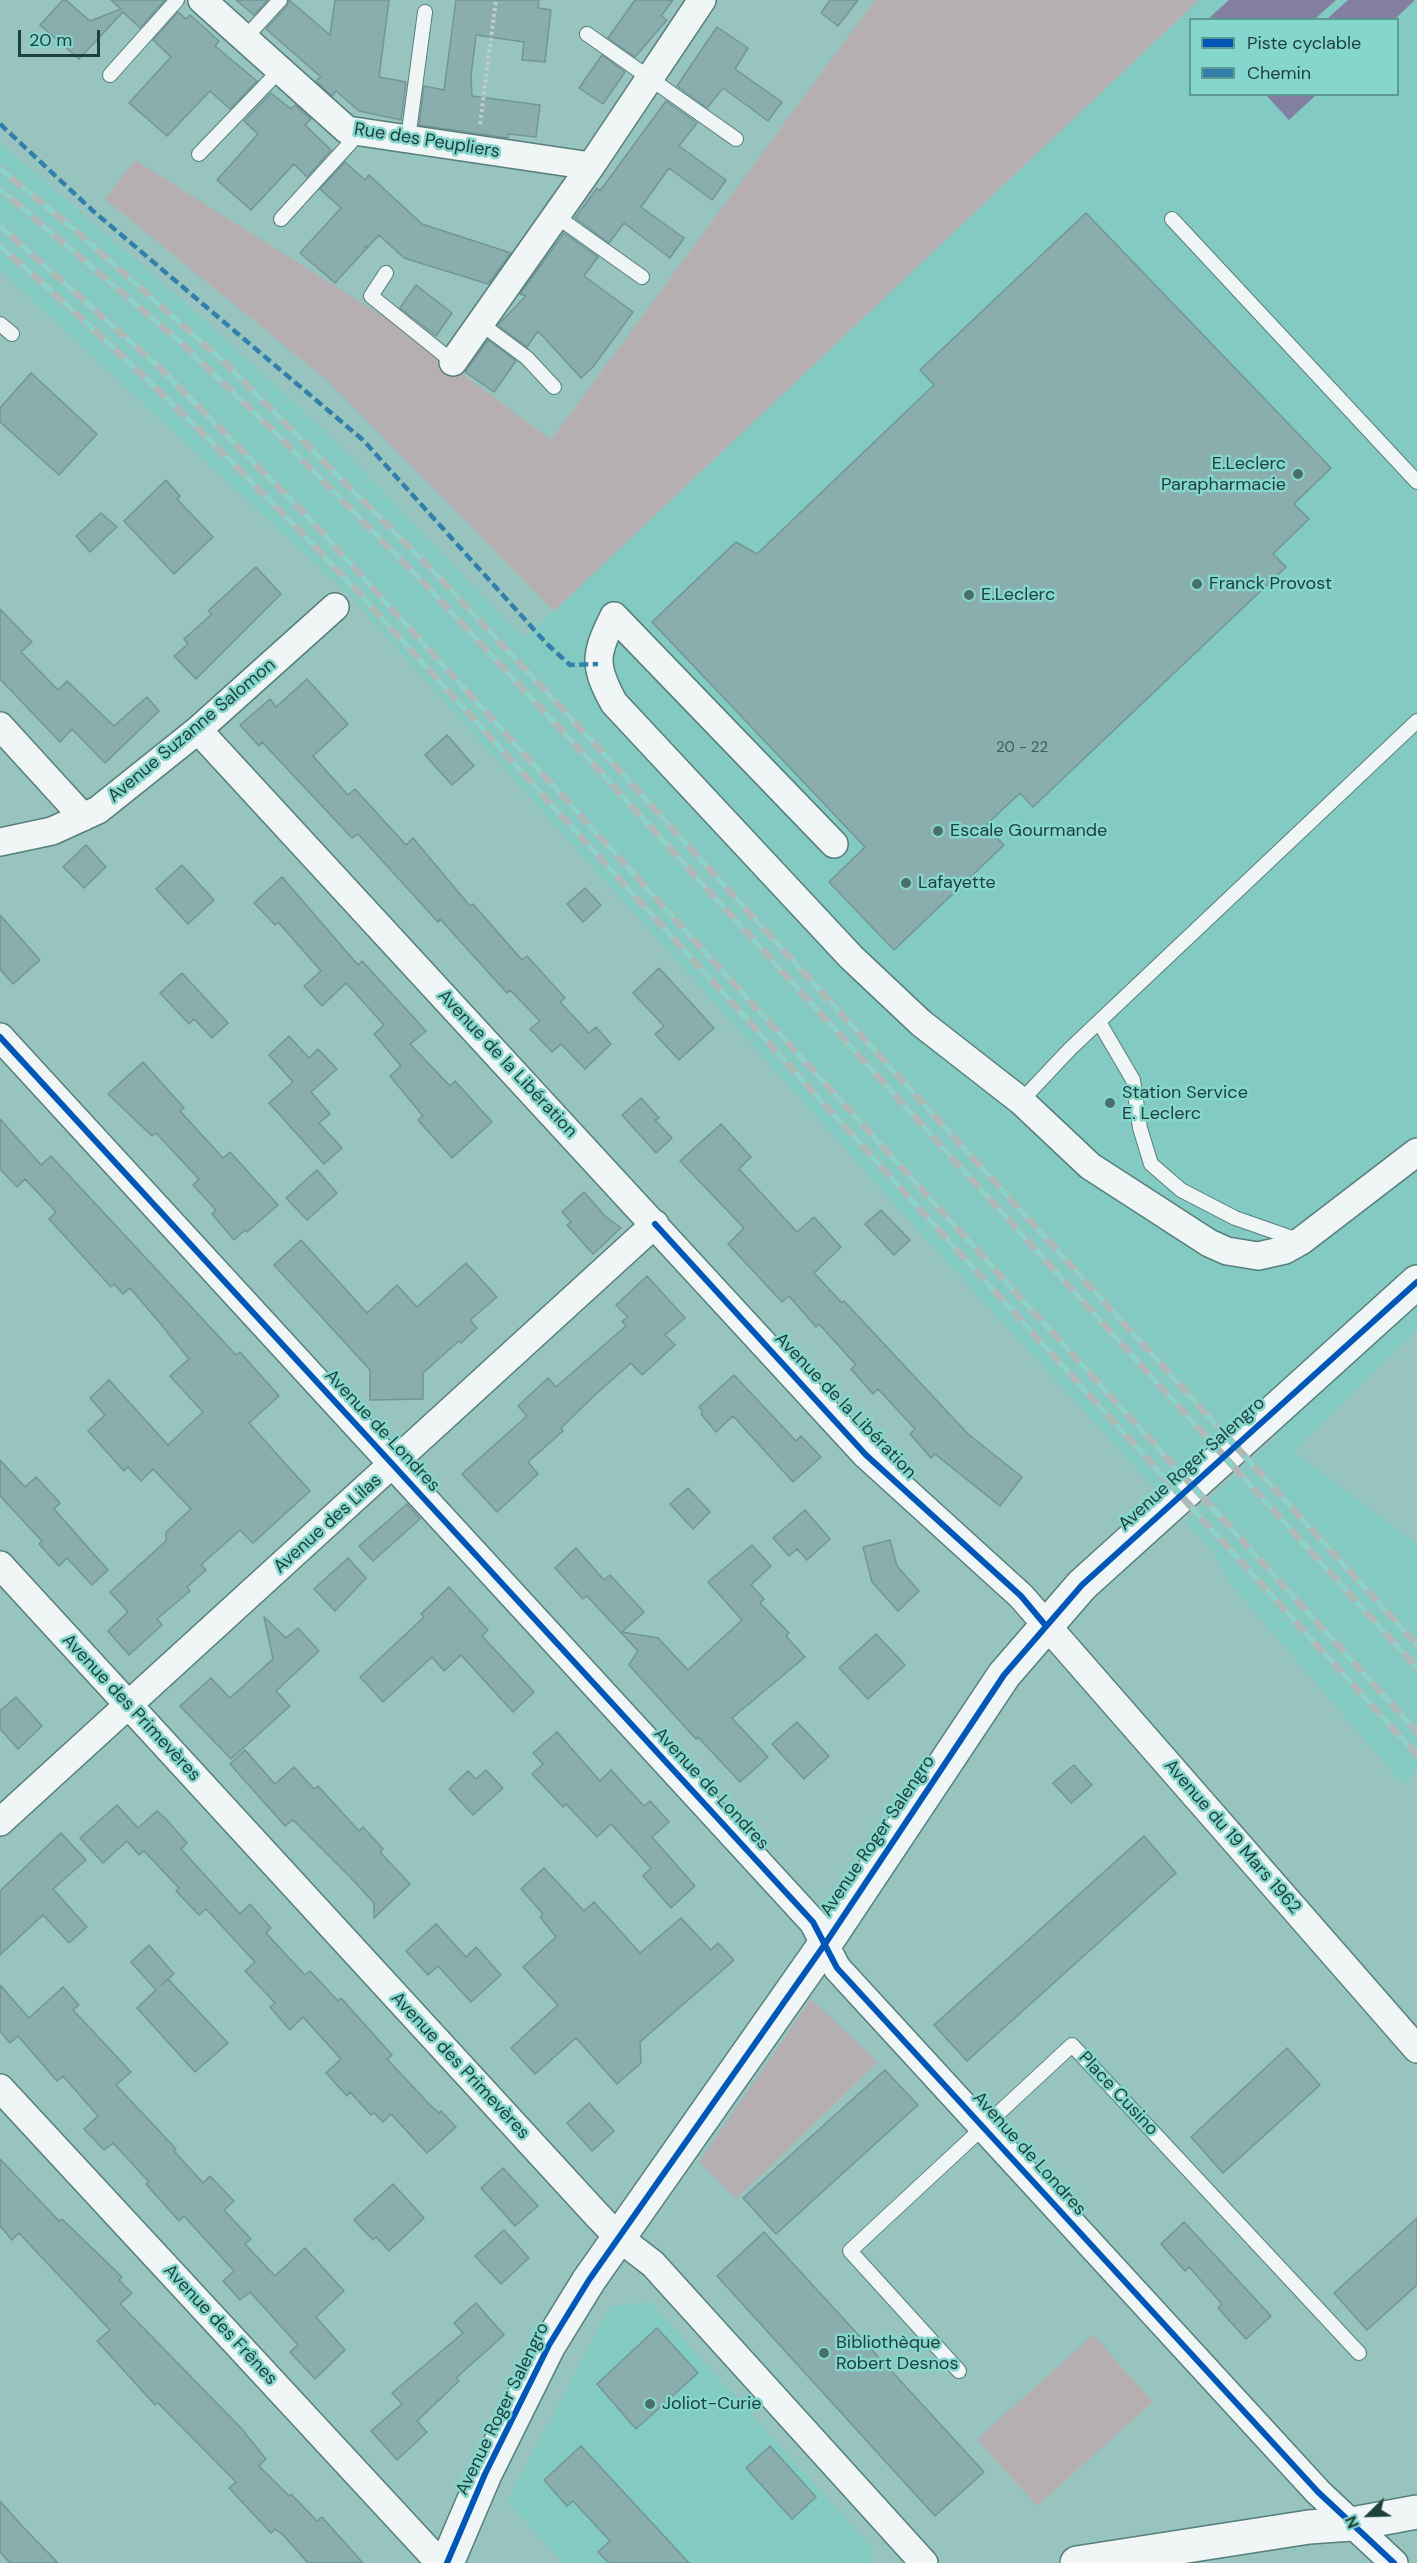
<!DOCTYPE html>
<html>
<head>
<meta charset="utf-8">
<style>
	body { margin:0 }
	#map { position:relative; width:1417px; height:2563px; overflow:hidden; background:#97c4be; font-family:"DM Sans",sans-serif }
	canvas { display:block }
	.legend { position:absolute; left:1189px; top:18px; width:210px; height:78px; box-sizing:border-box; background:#85d6cc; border:2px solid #5c9a93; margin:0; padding:8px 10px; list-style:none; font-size:18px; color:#1f413d }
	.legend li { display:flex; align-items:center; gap:12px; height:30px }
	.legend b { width:30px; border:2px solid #5c9a93 }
	.north { position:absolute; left:1339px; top:2485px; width:60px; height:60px; -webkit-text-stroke:4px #85d6cc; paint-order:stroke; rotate:247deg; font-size:16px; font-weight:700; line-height:24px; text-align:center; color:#1f413d }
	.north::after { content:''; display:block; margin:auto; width:21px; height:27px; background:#1f413d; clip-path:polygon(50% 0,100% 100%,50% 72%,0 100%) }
	.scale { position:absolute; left:18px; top:30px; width:82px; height:27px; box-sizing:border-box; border:3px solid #1f413d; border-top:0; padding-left:8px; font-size:18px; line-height:21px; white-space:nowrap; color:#1f413d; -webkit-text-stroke:4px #85d6cc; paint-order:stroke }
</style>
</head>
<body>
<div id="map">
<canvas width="1417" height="2563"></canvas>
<ul class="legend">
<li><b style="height:8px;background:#0057b8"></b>Piste cyclable</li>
<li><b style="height:8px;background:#327fab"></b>Chemin</li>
</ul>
<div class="north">N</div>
<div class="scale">20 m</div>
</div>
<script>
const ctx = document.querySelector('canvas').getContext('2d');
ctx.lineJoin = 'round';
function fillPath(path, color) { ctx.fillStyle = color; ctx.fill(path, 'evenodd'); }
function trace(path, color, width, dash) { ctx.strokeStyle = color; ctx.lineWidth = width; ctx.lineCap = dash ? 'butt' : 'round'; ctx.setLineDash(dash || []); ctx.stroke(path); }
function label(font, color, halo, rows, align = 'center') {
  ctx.font = font + ' "DM Sans",sans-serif'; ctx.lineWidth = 5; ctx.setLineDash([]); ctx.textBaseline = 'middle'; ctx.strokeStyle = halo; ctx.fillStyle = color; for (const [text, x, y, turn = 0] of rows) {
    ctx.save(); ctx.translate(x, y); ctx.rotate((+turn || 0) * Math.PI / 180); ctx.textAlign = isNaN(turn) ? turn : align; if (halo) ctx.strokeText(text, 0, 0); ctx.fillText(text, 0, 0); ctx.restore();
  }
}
fillPath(new Path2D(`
	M1199,0h218v1330l-123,121 123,93v227l-14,13 -175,-203 -15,-29 -28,-31 93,-85 -27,-25 -92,82 -225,-245 -582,-650 -352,-328v-127l180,155 146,134 198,207zM1190,20h208v74h-208z
	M649,2301l224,248 -3,14h-307l-56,-62 103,-194z`), '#83cbc2');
fillPath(new Path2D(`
	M875,0h324l-645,611 -226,-230 -223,-182 30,-39 262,165 154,115z
	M811,1999l67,63 -142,137 -37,-37z
	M1093,2335l60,67 -116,104 -60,-67z`), '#b6afb1');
fillPath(new Path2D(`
	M1229,0h107l-21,19h-107z
	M1348,0h67l-20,19h-68z
	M1266,95h50l-27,25z`), '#837fa3');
const building = new Path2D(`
	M63,0h3l24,21 31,-12 -10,-9h54l-25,28 -17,-16 -44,47 -39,-34z
	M236,0h32l-14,15z
	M289,0l41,35 5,-35h54l-10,77 27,5 -5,38 -42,-9 -23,-20 -4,5 -16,-15 5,-4 -55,-48 21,-23z
	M456,0h83l-1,8 13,2 -6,52 -23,-2 2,-18 -48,-7 -5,42 1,19 68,9 -4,32 -28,-3v4l-89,-13 5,-39 20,4z
	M635,0h38l-12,16 6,4 -32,37 -27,-19z
	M830,0h28l-20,26 -17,-13z
	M178,12l8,7 4,-4 29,26 -4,5 42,35 -27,28 -20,-18 -43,45 -38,-33 42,-46 -18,-17z
	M717,27l31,21 -13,21 47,33 -14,19 -45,-33 -16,20 -30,-22z
	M602,55l23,17 -22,32 -24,-16z
	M271,93l20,16 4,-4 16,14 -6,6 26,25 -24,27 -13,-13 -43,46 -34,-30 41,-46 -14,-13z
	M666,101l31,22 -18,23 47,34 -14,20 -43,-32 -28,39 43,31 -14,20 -46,-35 -15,20 -34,-25 22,-30 3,3z
	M345,162l20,18 4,-5 53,49 89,29 -23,31 -84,-26 -25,-23 -11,12 -3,-1 2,2 -32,35 -35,-30 41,-45 -21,-19z
	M1086,213l245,255 -37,36 15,15 -36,35 13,13 -253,240 -13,-14 -35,33 19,19 -110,105 -65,-68 36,-35 -213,-225 84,-80 21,12 177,-169 -14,-15z
	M564,233l34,24 -14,19 49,36 -40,55 -12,11 -43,-47 -11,16 -29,-22 28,-29 -6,-2z
	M416,285l36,28 -16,23 -36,-28z
	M488,340l28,21 -22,31 -29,-20z
	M31,373l66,61 -38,41 -59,-53v-14z
	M166,480l14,16 -3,3 36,38 -39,37 -50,-53z
	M101,513l16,14 -27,25 -14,-16z
	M256,567l25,27 -85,85 -22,-23 14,-12 -4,-5 28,-25 -4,-3z
	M0,609l32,33 -11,10 37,38 9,-9 47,45 33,-29 12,14 -54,52 -33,-34 -12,13 -60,-63z
	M307,679l41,45 -35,32 35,39 7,-6 51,56 7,-7 57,68 3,-2 49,56 5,-4 38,42 -5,4 29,31 7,-6 15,17 -26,25 -24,-25 -9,8 -22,-23 10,-8 -30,-31 -3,3 -67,-74 -2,3 -80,-88 -6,4 -90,-96 -3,4 -19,-21 30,-26 6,8z
	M447,735l27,31 -22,19 -27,-30z
	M86,845l20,22 -22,21 -21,-21z
	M182,865l32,35 -26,24 -32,-35z
	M282,877l76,88 4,-4 64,70 -16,13 40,42 5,-5 37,41 -40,36 -34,-38 5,-4 -33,-40 11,-10 -27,-32 10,-9 -38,-42 -24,23 -18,-20 17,-15 -43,-49 -3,3 -21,-22z
	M585,888l16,17 -18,17 -16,-18z
	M0,915l40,45 -27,24 -13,-15z
	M659,968l55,60 -35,32 -24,-26 9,-8 -31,-33z
	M182,973l46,50 -16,15 -18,-19 -5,5 -29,-31z
	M289,1036l20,22 9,-9 19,20 -26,23 19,22 -11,9 23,25 -18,16 -55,-61 24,-21 -24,-27z
	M143,1062l41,46 -4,3 43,47 7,-6 48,53 -31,27 -2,-2 -11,10 -22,-26 4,-4 -23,-25 6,-6 -43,-46 -4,3 -44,-42z
	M641,1098l18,20 -4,2 17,18 -16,15 -34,-38z
	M0,1119l41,46 10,-9 185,199 4,-3 39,44 -30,27 61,68 -57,52 -13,-13 -39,35 5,5 -19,17 3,4 -33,28 5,6 -33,30 -21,-24 20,-19 -18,-20 56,-51v-9l25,-23 -38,-40 -12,12 -13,-14 -4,4 -36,-40 17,-16 -15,-17 19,-18 59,65 35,-33 -33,-36 19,-17 -30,-37 -29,-34 -7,6 -9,-10 -3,3 -62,-68 7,-7 -31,-33 -8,8 -17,-18z
	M721,1124l30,33 -12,12 58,63 17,-15 27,30 -27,26 28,30 2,-2 124,133 54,43 -22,29 -65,-52 -4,4 -21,-24 5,-5 -37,-40 -5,5 -22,-25 5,-4 -37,-41 -3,3 -27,-31 -7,6 -54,-58 16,-16 -64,-67z
	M317,1170l20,23 -30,27 -21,-22z
	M584,1192l21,24 16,12 -28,26 -26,-29 4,-3 -9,-10z
	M881,1210l29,30 -16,15 -29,-31z
	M301,1240l66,73 30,-28 20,22 49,-44 31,34 -27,23 7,8 -16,15 -2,-2 -36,32v26l-53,1v-30l-96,-105z
	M647,1276l38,42 -20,17 10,10 -33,30 -11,-12 -35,31 -35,34 2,3 -35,31 10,12 -41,38 -35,-38 65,-58 -9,-10 30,-28 8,9 70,-61 -4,-5 6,-4 -12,-12z
	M734,1375l62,66 5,-5 20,21 -28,25 -60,-66 -17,16 -15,-18 2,-2 -4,-5z
	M0,1460l25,27 11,-10 24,26 -6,6 54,61 -16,15 -25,-27 -8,8 -20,-22 3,-3 -42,-45z
	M688,1488l22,24 -17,17 -23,-25z
	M407,1504l13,15 -47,42 -14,-15z
	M805,1510l25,29 -23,21 -10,-11 -8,7 -16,-18z
	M890,1540l7,26 22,25 -21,20 -26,-29 -9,-35z
	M752,1545l19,21 -20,19 13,14 -4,4 29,30 -3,3 19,21 -73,61 36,39 -28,25 -42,-45 -2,2 -67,-74 9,-14 -51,-55 -4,3 -28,-31 21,-20 28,32 6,-5 34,37 -22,20 36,6 30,32 54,-50 -34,-38z
	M348,1558l18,20 -31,33 -21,-22z
	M449,1587l39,43 -6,6 52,56 -21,20 -52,-57 -17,16 -12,-14 -49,45 -23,-25 64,-60 -3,-3z
	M264,1617l22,21 12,-10 21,23 -43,40 14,15 -59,53 -51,-53 31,-28 19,20 43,-39z
	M876,1634l29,31 -37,34 -29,-31z
	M16,1697l26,29 -24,23 -18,-20v-18z
	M797,1722l32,34 -25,23 -32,-35z
	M557,1732l43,49 11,-11 33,36 6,-5 19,21 -17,15 43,49 -24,22 -28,-32 8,-8 -40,-44 -14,13 -31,-33 -3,3 -31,-33 11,-10 -10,-11z
	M245,1750l30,34 19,-17 20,22 4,-3 41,45 4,-4 20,22 -3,3 30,32 -36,34v-15l-23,-25 -58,-58 -8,6 -55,-62z
	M1074,1765l18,20 -21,18 -18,-20z
	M486,1770l17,18 -30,27 -24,-26 19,-18 8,8z
	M117,1805l21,23 19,-17 8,7 22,25 -6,6 59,65 10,-10 21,24 -5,5 39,42 5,-4 28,30 3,-3 51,57 -5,4 43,46 9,8 2,-2 15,16 -29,26 -36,-39 -8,8 -9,-9 -3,2 -21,-23 -3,4 -21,-23 15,-14 -38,-42 -13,13 -20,-23 5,-4 -30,-32 10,-9 -49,-53 -7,6 -23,-24 3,-3 -35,-37 -5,4 -12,-14 -24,22 -23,-25z
	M61,1833l25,27 -33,29 34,38 -18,16 -26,-28 -43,40v-64z
	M1144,1836l32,37 -209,188 -33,-36z
	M544,1868l40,43 10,-9 46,51 41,-35 30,32 7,-7 16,17 -94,82 1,21 -24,21 -41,-46 -41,36 -24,-26 47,-43 -35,-38 33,-30 -16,-20 3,-3 -22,-25z
	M436,1924l30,33 10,-10 25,28 -30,27 -33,-36 -10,9 -22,-24z
	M149,1945l25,29 -13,11 7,-6 60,64 -33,29 -58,-64 19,-18 -25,-28z
	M0,1985l29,33 34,-31 16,18 -6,5 58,62 -15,13 60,64 -2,2 29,32 7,-7 24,25 -10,9 27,29 -6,5 30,32 30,-28 39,43 -28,26 29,33 -30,29 -25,-27 8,-7 -48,-53 -10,8 -17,-19 11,-10 -50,-55 -5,5 -33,-37 3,-2 -36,-39 -9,7 -20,-21 14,-13 -35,-40 -6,5 -39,-45 -8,7 -10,-12z
	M1287,2048l33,37 -97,88 -32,-36z
	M885,2070l33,35 -142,129 -33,-36z
	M589,2103l25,28 -22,20 -25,-28z
	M0,2159l59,62 3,-2 60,58 -3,3 13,13 -12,11 121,124 25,31 -7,7 30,30 2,-2 26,27 5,-4 41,46h-55l-25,-28 -8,-6 -4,4 -42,-45 7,-6 -78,-79 -3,2 -58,-64 13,-11 -91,-97 -7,7 -12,-14z
	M503,2168l35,38 -23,20 -34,-38z
	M393,2184l31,34 -35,33 -13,-14 -3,3 -19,-20z
	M1417,2218v67l-50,45 -33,-37z
	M1184,2222l87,94 -25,23 -28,-31 4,-4 -33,-37 -4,4 -24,-27z
	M504,2230l25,28 -28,26 -26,-28z
	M764,2232l220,240 -49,44 -218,-240z
	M476,2303l28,32 -48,43 3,3 -42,40 10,11 -30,28 -26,-29 31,-27 -10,-11 71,-60 -9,-10z
	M657,2328l41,45 -62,56 -39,-45z
	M581,2446l108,117h-80l-11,-11 12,-11 -37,-40 -6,5 -23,-26z
	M770,2446l46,51 -24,22 -46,-51z
	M0,2501l24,27 34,35h-48l-10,-11z`);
fillPath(building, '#8aaead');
trace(building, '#729695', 1.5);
const lane = new Path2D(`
	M587,34l149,105
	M245,38l35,-38
	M110,75l67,-75
	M408,139l17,-127
	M199,154l81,-84
	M556,216l86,61
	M281,219l70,-77 7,-10
	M1172,219l245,263
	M386,273l-15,23 82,66
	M480,323l47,35 27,29
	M0,324l12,10
	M1099,1022l34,58 7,48 11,36 30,26 54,28 66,23
	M1021,1101l49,-52 347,-328
	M959,2371l-109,-120 222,-206 287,308`);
const street = new Path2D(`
	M202,0l145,130 244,36
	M453,362l138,-196 111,-166
	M0,726l83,91
	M198,730l668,725 155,141 396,453
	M0,842l52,-11 46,-21 100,-80 137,-123
	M834,844l-220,-228c-19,38 -21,49 0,87l237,254 70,66 100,78 69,65 119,77 18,8 31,5 27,-6 16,-9 116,-89
	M0,1037l813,885 24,46 481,524 76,71
	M0,1565l597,650 21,22 35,27 271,299
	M0,1822l655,-598
	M0,2088l440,475`);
const secondary = new Path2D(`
	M447,2563l38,-89 64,-129 40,-65 236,-336 179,-269 78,-90 335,-303
	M1077,2563l232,-36 43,-3 65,-12`);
trace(lane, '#567e7a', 16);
trace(street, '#567e7a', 30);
trace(secondary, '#567e7a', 36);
trace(new Path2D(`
	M480,124l16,-124`), '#becccb', 4, [3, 3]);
trace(lane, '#eff6f5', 14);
trace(street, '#eff6f5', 27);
trace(secondary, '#eff6f5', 33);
const rail = new Path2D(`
	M0,169l74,60 150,133 212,212 172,184 809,887
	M0,189l179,152 100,95 146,148 171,183 821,901
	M0,226l159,141 147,148 1111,1217
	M0,246c126,109 244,225 358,346l1059,1163`);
trace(rail, '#aeb9b8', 7);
trace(rail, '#85d6cc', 4.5, [14]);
trace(new Path2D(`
	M0,124l92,86 271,230 184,204 23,21 28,-1`), '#327fab', 4.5, [9, 4.5]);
trace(new Path2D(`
	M0,1037l813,885 24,46 481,524 76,71
	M655,1224l211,231 155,141 25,30
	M447,2563l38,-89 64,-129 40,-65 236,-336 179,-269 78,-90 335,-303`), '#0057b8', 6);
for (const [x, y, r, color] of [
	[1298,474,6,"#496f6a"],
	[1197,584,6,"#496f6a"],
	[969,595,6,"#496f6a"],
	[938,831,6,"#496f6a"],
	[906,883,6,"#496f6a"],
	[1110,1103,6,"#496f6a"],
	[824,2353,6,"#496f6a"],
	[650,2404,6,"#496f6a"]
]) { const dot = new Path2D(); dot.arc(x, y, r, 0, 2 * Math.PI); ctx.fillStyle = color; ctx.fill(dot); trace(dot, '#85d6cc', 2); }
label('15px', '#3b5e5a', null, [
	["20 - 22",1022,748]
]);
label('18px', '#1f413d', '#85d6cc', [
	["Rue des Peupliers",427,141,9],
	["Avenue Suzanne Salomon",192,731,-40],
	["Avenue de la Libération",507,1064,47],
	["Avenue de la Libération",845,1406,46],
	["Avenue de Londres",382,1431,47],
	["Avenue Roger Salengro",1192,1464,-42],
	["Avenue des Lilas",328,1524,-42],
	["Avenue des Primevères",131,1708,47],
	["Avenue de Londres",711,1789,47],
	["Avenue Roger Salengro",878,1836,-56],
	["Avenue du 19 Mars 1962",1232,1837,49],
	["Avenue des Primevères",460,2066,47],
	["Place Cusino",1118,2094,47],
	["Avenue de Londres",1029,2154,48],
	["Avenue des Frênes",220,2325,47],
	["Avenue Roger Salengro",503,2409,-64]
]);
label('18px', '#1f413d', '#85d6cc', [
	["E.Leclerc",1286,464,"right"],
	["Parapharmacie",1286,485,"right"],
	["Franck Provost",1209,584],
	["E.Leclerc",981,595],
	["Escale Gourmande",950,831],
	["Lafayette",918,883],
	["Station Service",1122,1093],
	["E. Leclerc",1122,1114],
	["Bibliothèque",836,2343],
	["Robert Desnos",836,2364],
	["Joliot-Curie",662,2404]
], 'left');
</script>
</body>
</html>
